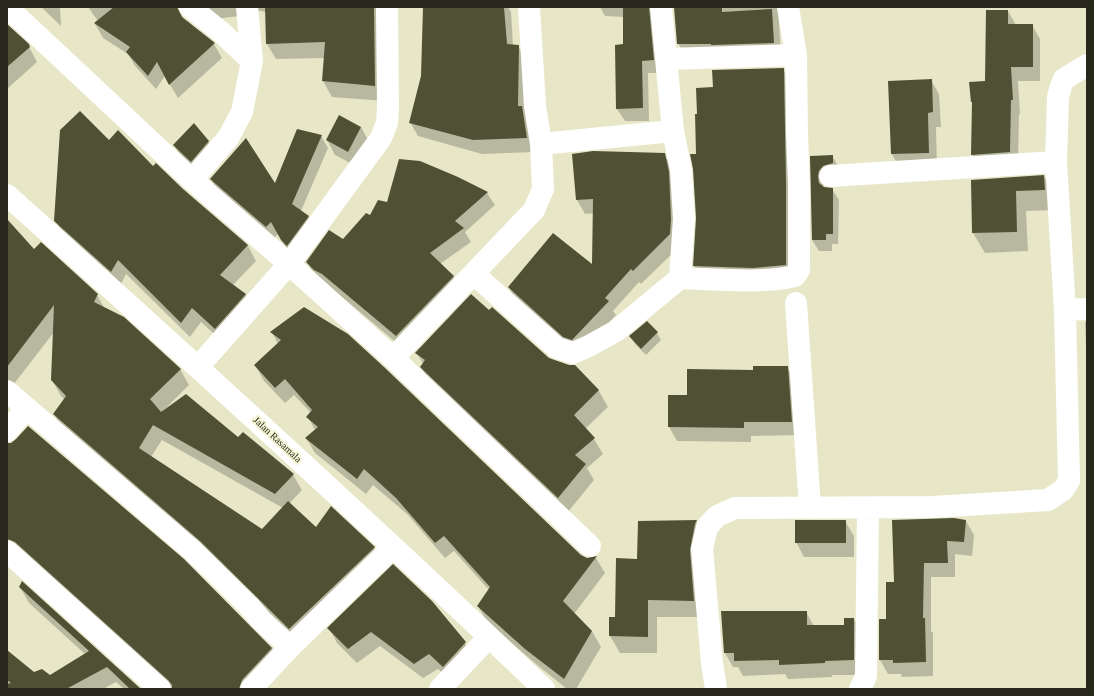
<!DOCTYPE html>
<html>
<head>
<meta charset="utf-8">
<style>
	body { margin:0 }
	#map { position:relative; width:1094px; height:696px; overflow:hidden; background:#e7e7c8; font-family:"Times New Roman",serif }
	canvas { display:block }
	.frame { position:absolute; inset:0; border:8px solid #27271b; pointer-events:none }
</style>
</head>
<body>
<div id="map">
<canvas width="1094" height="696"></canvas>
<div class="frame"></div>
</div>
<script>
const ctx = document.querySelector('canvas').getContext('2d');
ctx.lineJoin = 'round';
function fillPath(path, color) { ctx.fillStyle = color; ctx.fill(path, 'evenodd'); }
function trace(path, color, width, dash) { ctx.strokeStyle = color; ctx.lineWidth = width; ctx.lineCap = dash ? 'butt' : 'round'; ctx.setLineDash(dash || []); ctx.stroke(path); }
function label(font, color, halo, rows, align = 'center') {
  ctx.font = font + ' "Times New Roman",serif'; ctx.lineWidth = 4; ctx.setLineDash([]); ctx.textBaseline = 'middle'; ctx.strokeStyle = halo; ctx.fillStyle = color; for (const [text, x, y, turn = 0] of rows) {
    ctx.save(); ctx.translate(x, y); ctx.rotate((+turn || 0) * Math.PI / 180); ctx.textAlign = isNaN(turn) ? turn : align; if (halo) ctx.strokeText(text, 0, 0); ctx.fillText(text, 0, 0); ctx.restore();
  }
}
fillPath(new Path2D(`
	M41,7h19l1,19z
	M88,7h57l19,14 13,-14 8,14 29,23 8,14 -44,40 -13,-22 -9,13 -21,-23 -7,-12 -25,-16 -8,-14 3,-3z
	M195,7h186l3,94 -52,-4 -9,-16 2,-23 -49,1 -9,-15 -1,-32 -11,-2 -8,5 -32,4z
	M424,7h84l3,5 2,34h5l8,14 9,92 -53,2 -64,-18 -8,-14 12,-45z
	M600,7h68l-8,66h-12l1,48h-24l-8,-12 7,-64v-28l-19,-1z
	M668,7h110l3,49h-96l-7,-13 -3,-35z
	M1008,11l8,14h16l8,14v42h-22l2,33h-1l-1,52 -38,2 -8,-14 1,-49 -1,-3 -2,-19 16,-1z
	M7,34l21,11 9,17 -30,27z
	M783,69l7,11 2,196 -91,1 -7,-11 3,-48 1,-103 16,-27z
	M931,80l8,14 2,33h-5l1,41 -37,1 -8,-15z
	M361,127l8,15 -13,24 -21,-11 -8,-15z
	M321,136l7,12 -27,63 7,5 7,13 -26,24 -11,-19 -5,5 -55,-48 -7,-12 64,6z
	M109,141l44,27 30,22 65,56 8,15 -23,24 12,9 9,15 -30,34 -23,-21 -11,15 -64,-63 -6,12 -56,-50 -9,-16z
	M208,141l5,7 -18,20 -17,-16 -4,-7z
	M573,154h91l8,14 6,80 -37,36 -2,-2 -26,29 3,4 -36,38 -63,-52 -8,-13 84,-22 1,-53 -9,1 -8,-14z
	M832,156l7,11 -15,15 -1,6 9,1 7,11 -1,44h-6v7h-13l-7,-11 -1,-83z
	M1044,176l11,20 1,14 -30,1 2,40 -43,2 -12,-20 -1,-52z
	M487,193l8,12 -30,27 6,10 -31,22 13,12 8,13 -57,60 -74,-62 -16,-12 -7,-13 36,-22 45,-37z
	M7,221l26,29 64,45 8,14 75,60 9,16 -26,26 75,27 55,37 9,15 -13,14 27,24 58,20 9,15 -84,81 -236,-214 -9,-16 11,-14 -4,-4 -9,-16 2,-48 -47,61zM162,440l121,68 -21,22 -111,-73z
	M489,311l59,47 21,8h5l25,25 9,16 -23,22 9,10 9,15 -16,14 7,12 -27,33 -137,-131 -9,-15 2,-3 -6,-11z
	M1085,322h2v51z
	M272,332l309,224 6,3 9,-1 9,15 -31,41 18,17 9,16 -25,42h-9l-31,-25 -49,-42 -9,-16 11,-16 -35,-39 -9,7 -38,-44 -34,-29 -7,9 -51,-41 -9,-15 9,-8 -7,-13 3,-4 -17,-18 -9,8 -21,-22 -9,-16 23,-21z
	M657,333l4,7 -15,15 -11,-11 -5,-7z
	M787,367l8,14 4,54 -48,1v6l-74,-1 -8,-14v-31h19l66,-25z
	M7,444l265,204 8,16 -23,25h-85l-165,-149z
	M696,521l10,17 -3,79h-46v36h-37l-10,-17 28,-76z
	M845,521l9,15v21h-50l-8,-15z
	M966,521l8,14 -2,21 -17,-2v23h-24v54l2,2v43l-31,1 -1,-3h-13l-8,-14v-40h7l8,-37z
	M20,587l120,102h-16l-8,-7 -13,7 -96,-1v-36l27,21 16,3 35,-22 -56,-51z
	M432,601l33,42 9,14 -22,24 -14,-12 -15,9 -43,-32 -23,17 -20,-20 -8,-15z
	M806,612l8,14h31l9,-7 8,15v41h-30v2l-44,2 -3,-5 -42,2 -5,-9h-5l-8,-14z`), '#0003');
fillPath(new Path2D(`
	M114,7h63l5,10 33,26 -46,42 -12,-23 -9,14 -22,-24 4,-5 -36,-24z
	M265,7h109l1,79 -53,-5 3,-39 -59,2z
	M423,7h81l3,37 12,1 -1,61h4l5,32 -54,2 -64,-17 12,-47z
	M623,7h26l5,53 -12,1 1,47 -27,1 -1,-64 8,-1z
	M674,7h48v5l50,-3 2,34 -63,2v-1h-34z
	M986,10h22v14h25v43h-22l2,33h-2l-1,52 -39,3 1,-53h-1l-2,-20 16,-1z
	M7,24l22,20 1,3 -23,20z
	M784,68l2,117v80l-33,3 -60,-2 3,-48 -3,-49 -3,-15h6l-1,-40h2l-1,-26 17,-1 -1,-17z
	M932,79l1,33 -5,1 1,40 -38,1 -3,-73z
	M80,111l29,29 9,-10 35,36 3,-3 27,26 65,56 -28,30 26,19 -31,35 -23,-21 -11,15 -63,-63 -7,12 -57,-51 6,-91z
	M339,115l22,12 -13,25 -22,-12z
	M194,123l15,18 -18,21 -18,-17z
	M297,129l25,6 -30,69 17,12 -22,30 -6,-6 -10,-18 -5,5 -56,-48 36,-41 29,45z
	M593,151l72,2 4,19 2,47 -1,15 -37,37 -2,-2 -26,29 4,3 -37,39 -9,-3 -55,-50 45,-54 39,31 1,-65 -17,1 -4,-46z
	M833,155v8l-10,3 -4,5 -1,5 1,7 5,4 9,1v46h-7v6h-14l-2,-84z
	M399,159l21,2 38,16 30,15 -33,29 9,7 -34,25 24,23 -58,60 -74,-62 -8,-4 -8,-8 23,-32 14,9 23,-26 4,2 8,-15 9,2z
	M1044,175l1,15 -29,1 1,41 -45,1 -1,-53z
	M7,219l27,30 7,-7 57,52 -4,8 30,15 57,52 -31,30 11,13 25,-18 52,43 5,-5 51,42 -19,20 -122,-69 -14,23 123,81 26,-28 28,26 15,-21 44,41 -86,82 -89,-88 -147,-127 13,-18 -15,-16 3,-75 -47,62z
	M471,294l18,16 3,-3 57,51 20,7h6l24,25 -25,25 21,23 -20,17 11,9 -28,34 -138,-131 5,-7 -10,-7z
	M304,307l44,27 36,33 197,188 6,3 10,-2 -34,45 29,30 -28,48 -39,-30 -48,-43 13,-19 -46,-51 -9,7 -39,-45 -32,-29 -7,10 -52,-41 13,-11 -12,-10 6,-7 -27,-31 -10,9 -21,-23 27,-25 -11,-8z
	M647,321l11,11 -17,17 -12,-13z
	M753,366h35l4,56h-48v6l-76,-1v-32h19v-26l66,1z
	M28,426l156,133 88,89 -30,32 -3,9h-67v-4l-4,-5 -153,-138 -8,-3v-96h4l5,-4z
	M954,518l12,2 -2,22 -17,-1 1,22h-24l-1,55h2l1,44 -33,1v-3h-14v-41h7v-37h8l-2,-62z
	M697,520l-2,4 -5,26 4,51 -46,-1v37l-39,-1v-19h6l1,-59 21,1 1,-38z
	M795,520h51v23h-51z
	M393,564l39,37 34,41 -23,25 -14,-13 -15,10 -43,-32 -23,17 -21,-21z
	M22,581l119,108h-11l-23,-22 -39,21v1h-61v-5l4,-1 -4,-3v-30l27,22 8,-3 8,6 39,-24 -70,-64z
	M721,611h86v14h37v-7h10v42l-29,1v2l-46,2v-5l-45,1v-8h-10z`), '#505035');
trace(new Path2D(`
	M7,7l185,173 97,84 104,94 197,188
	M190,7l31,25 31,29
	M666,59l130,-4
	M541,144l132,-13
	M830,176l226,-14
	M192,180l36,-42 14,-26 10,-51 -5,-54
	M7,195c181,163 361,326 537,494
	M474,274l83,74 16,5 16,-7 27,-15 64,-53 4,-59 -3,-49 -8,-39 -12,-124
	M680,278c34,1 82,6 115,-2l4,-6v-85l-2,-51 -1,-79 -8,-48
	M796,303l14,205
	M1065,310l22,-1
	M393,358l141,-148 9,-21 -2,-45 -6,-38 -6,-99
	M198,367l91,-103 92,-126 6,-15 1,-16 -1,-100
	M7,391l185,159 57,56 13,15 28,26
	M7,431l20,-23
	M7,551l153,138
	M251,689l39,-42 103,-100
	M440,689l49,-52
	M716,689l-4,-26 -10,-114 5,-22 10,-11 18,-8 198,-1 115,-7 15,-10 6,-9 -4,-171 -9,-148 2,-65 3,-11 3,-7 23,-14
	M860,689l6,-13 2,-168`), '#fff', 22);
label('10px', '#27271b', '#f5f5d5', [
	["Jalan Rasamala",277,440,43]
]);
</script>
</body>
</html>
